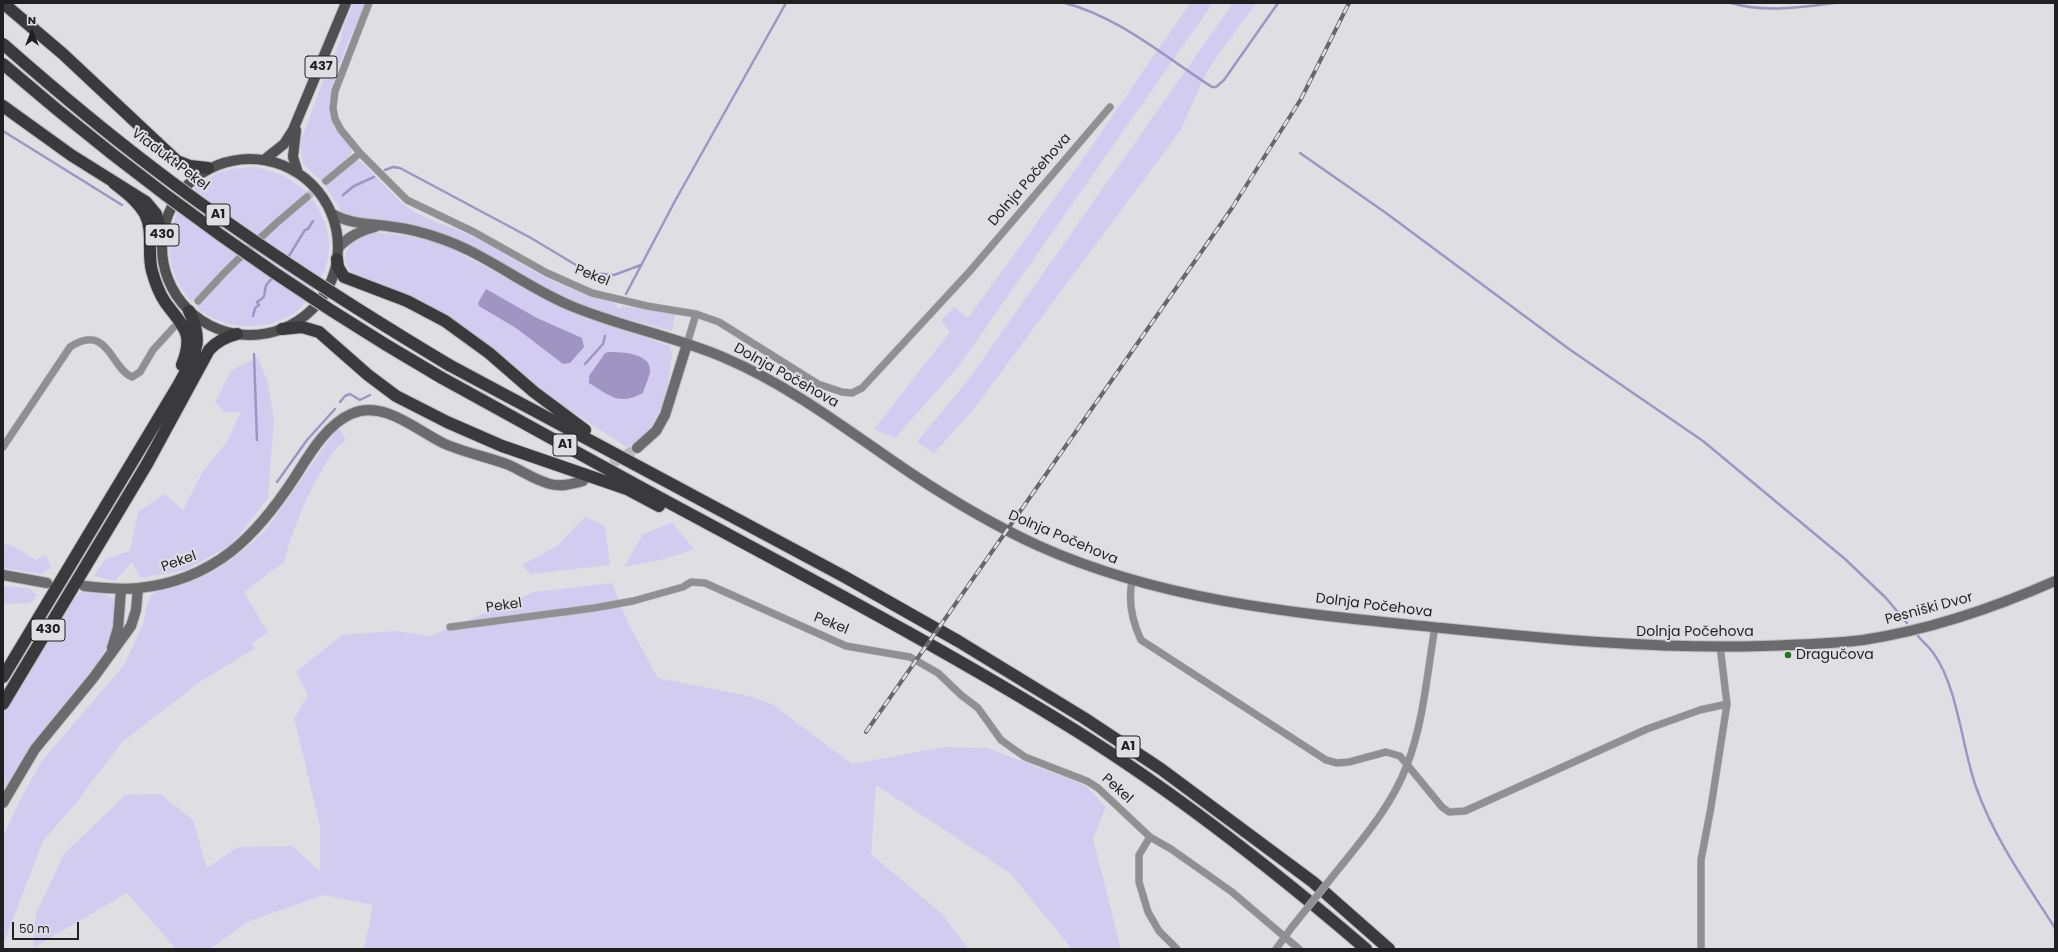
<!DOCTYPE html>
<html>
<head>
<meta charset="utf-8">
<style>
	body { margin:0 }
	#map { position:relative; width:2058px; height:952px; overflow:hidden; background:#dfdfe3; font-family:Poppins,sans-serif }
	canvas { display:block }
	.frame { position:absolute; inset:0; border:4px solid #201f21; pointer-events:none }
	.north { position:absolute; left:12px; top:12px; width:40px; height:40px; -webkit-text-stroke:3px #dfdfe3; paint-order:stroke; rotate:0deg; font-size:11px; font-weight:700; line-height:16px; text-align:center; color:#201f21 }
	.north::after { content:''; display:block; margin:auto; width:14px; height:18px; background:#201f21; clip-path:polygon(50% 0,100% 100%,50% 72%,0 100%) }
	.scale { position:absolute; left:12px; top:922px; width:67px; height:18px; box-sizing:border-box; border:2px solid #201f21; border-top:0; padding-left:5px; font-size:12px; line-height:14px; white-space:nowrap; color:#201f21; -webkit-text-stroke:3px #dfdfe3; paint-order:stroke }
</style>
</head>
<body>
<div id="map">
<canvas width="2058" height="952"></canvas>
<div class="frame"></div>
<div class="north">N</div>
<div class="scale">50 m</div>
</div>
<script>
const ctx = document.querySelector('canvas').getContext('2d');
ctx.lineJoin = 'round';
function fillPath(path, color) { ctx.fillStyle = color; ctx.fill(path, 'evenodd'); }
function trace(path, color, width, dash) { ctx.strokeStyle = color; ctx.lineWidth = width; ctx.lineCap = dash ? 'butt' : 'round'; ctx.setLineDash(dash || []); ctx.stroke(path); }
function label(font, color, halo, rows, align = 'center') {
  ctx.font = font + ' Poppins,sans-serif'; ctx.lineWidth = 4; ctx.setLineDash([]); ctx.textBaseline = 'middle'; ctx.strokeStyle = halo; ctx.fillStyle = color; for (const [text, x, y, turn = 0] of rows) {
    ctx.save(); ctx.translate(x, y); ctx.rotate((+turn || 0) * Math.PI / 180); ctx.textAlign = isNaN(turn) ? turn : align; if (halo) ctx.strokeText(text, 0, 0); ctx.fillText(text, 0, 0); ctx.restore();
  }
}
fillPath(new Path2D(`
	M353,3h12c-11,28 -41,86 -35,113 3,16 21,26 22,36l-5,7 -26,22 -18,-17 -3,-21 24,-65 17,-38 1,-9z
	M1190,3h23l-255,364 -63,71 -21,-9 76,-97 -9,-11 13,-14 14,11 110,-152z
	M1233,3h23l-49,68 -27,60 -207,279 -39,43 -17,-11 54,-66z
	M358,160c6,2 40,41 50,48 19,13 44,18 64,28 24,12 45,27 69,39 24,13 50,21 76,29l-1,4 4,1 1,-3 54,8 -3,17c-36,-10 -73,-18 -107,-34 -46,-20 -85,-52 -133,-67 -29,-9 -58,-10 -87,-14l-20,-30 28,-24z
	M258,167l25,8 25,17 -116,110c-37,-39 -26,-105 24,-128 14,-6 27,-7 42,-7z
	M312,198c9,14 16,28 17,45 1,19 -6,33 -16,48 -5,7 -9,14 -15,19 -30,24 -74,21 -102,-3l41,-45 69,-61z
	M370,233c27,0 52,5 78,14l132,69 90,30 2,9 -5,36 -4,14 -15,27 -15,13h-3l-2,3 -71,-46 -129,-96 -28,-14 -48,-19c-16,-17 0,-35 18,-40z
	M258,357l10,26 6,36 -6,79 -36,46 -46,26 -46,8 -8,-16 -17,19 -21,-5 11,-17 25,-8 8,-39 27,-18 18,16 20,-39 23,-28 15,-31h-17l-9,-10 17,-32z
	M336,430h4l6,10c-6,5 -13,11 -17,18 -19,31 -36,68 -45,104l-40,30 24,41 -16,10 2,6 -53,32 -79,61 -47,62 -32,37 -40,104v-108l16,-35 22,-40 83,-97 20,-44 2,-14 5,-12 9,-5 23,-5 32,-14 25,-18 26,-23z
	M585,517l20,9 5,39 -79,9 -9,-9 35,-19z
	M672,523l22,26 -29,10 -41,8 19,-33z
	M3,544l10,2 23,14 10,-5 5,13 -10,6 -38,-6z
	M612,583l16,40 30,55 91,18 23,8 80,60 93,-17 42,1 98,37 21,22 -13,32 28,110h-49l-62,-76 -134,-88 -5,69 70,59 28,36h-605l9,-44 -49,-10 -77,27 -37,27h-34l-49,-56 -94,55 3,-34 28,-60 61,-59 35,-1 33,26 14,48 31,-21 54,-1 28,25v-46l-26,-106 14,-24 -12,-23 46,-37 53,-4 36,5 103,-44z
	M3,586l26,2 8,7 -6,8 -24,1 -4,-1z
	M80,592l25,2 10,5 -1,29 -5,16 -16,25 -53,65 -37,57v-77l62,-103z`), '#d2ccf1');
fillPath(new Path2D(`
	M486,289l51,29 45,20 2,9 -14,16 -7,1 -47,-36 -37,-22 -1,-3z
	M609,352c13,0 43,1 41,20 -1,6 -5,14 -7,21 -25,13 -32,3 -54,-10v-7l16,-23z`), '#9e95c3');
trace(new Path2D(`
	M1065,3c54,14 100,54 147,84h4l8,-7 54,-77
	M1731,3c34,10 70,4 104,0
	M3,131l119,74
	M1300,153l86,60 183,136 134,92 142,118 41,39 21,25
	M385,170l8,-3 7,1 131,70 45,27 18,8 20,2 27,-10
	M343,195l11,-9 20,-9
	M287,259l18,-29 3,-1 5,-8
	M626,294l49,-93 111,-198
	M253,316l2,-8 4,-3 -2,-3c11,-6 6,-8 9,-16 1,-3 6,-7 8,-10
	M254,354l3,86
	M585,364l18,-20 2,-8
	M340,402l5,-6 5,-2 10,6 10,-5
	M277,482l30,-42 28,-31
	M1918,636c5,6 12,12 16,18 24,34 28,94 42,133 18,51 50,96 79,141`), '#9e95c3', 2.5);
trace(new Path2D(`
	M307,197l19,-16`), '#b9b9bc', 7, [7, 3.5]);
trace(new Path2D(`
	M586,480l51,-32`), '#b9b9bc', 10, [10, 5]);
const street = new Path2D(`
	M369,3l-34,88 -2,17 2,11 6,11 19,23 47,47 67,32 73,41 45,20 55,13 49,8 23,8 99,62 24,8 10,1 10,-5 108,-117 140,-164
	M326,181l34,-28
	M198,301c34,-38 70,-72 109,-104
	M687,344l9,-30
	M3,447l67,-100c38,-25 41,22 62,30l8,-5 13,-22 21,-23
	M1132,581c-4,20 0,40 9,59l185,120 11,3 12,-1 37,-10 14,4 42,51 7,5 16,-1 182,-82 53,-19 27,-6
	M450,627l144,-19 39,-7 50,-14 8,-5 14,1 141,63 64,11 28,16 23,22 17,13 23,32 24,17 62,24 11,7 52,49 21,12 61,43 67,57
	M1150,837l-11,18v27l9,30 11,19 18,18
	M1341,866c25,-31 52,-63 66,-101 17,-44 20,-92 28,-138
	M1276,949l16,-22
	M1701,949v-89l10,-53 16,-103 -7,-58`);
const secondary = new Path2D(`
	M332,214c20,11 40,9 62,13 15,2 31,6 45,11 46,15 85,48 130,67 51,22 106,31 156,53 68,29 126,75 187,116 41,27 83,52 127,72 127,57 266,68 403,82 107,11 212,21 320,18 34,-1 67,-2 101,-6 66,-10 131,-32 192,-59
	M338,248c11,-12 22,-17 37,-21
	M637,448l19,-17 9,-16 22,-71
	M3,575l44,8
	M84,586c18,2 37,4 55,2 75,-8 117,-51 156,-111 14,-22 31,-52 56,-63 33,-15 66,17 94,30 21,9 43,13 64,21 13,6 26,15 41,19 11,3 22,0 33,-3
	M112,648l6,-20 3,-39
	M3,803l32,-54 59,-72 37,-51 5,-16 2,-22`);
const primary = new Path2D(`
	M296,130l-3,27 5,16
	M162 247a88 88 0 1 1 176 0a88 88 0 1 1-176 0Z
	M264,160l20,-16 9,-14 53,-127`);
const highway = new Path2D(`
	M3,3l60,51 114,107 13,5 18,2
	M3,106l68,49 75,47 10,12 6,20
	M114,183c11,9 24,18 31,31 9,17 2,39 7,57 3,11 7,22 13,31 18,25 30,30 17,63
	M337,259l1,8 6,10 63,24 38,20 44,32 45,39 51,38
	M282,329l20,-2 17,5 49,43 28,21 51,26 55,24 125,43 32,17
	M449,365l396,212 113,64 126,77 77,51 152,113 76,67
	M442,378c84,46 166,92 250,137 130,70 261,139 386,217 102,64 197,139 288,217
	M3,677l176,-293c15,-29 26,-41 10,-73
	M3,704l144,-240 62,-114c8,-9 16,-13 28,-16`);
trace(street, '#bdbcc0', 8);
trace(secondary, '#bdbcc0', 12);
trace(primary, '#bdbcc0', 12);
trace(highway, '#bdbcc0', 14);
trace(street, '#909092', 7);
trace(secondary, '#6b6a6d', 10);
trace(primary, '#505053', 10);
trace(highway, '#3a3a3d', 12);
const rail = new Path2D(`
	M866,732l366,-524 69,-109 48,-96`);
trace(rail, '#68676a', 4);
trace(rail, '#dfdfe3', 2.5, [8]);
const streetBridge = new Path2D(`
	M1292,927l49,-61`);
const highwayBridge = new Path2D(`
	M3,44c50,44 101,87 154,127 93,71 192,134 292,194
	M3,64c137,118 283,224 439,314`);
trace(streetBridge, '#bdbcc0', 8, []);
trace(highwayBridge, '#bdbcc0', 14, []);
trace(streetBridge, '#909092', 7);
trace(highwayBridge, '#3a3a3d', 12);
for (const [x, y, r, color] of [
	[1788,655,4,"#207520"]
]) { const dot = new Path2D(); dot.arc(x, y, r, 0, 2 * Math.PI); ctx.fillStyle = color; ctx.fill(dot); trace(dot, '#dfdfe3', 1.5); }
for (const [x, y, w] of [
	[321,67,32],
	[218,215,24],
	[162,235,34],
	[565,445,24],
	[48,630,34],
	[1128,747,24]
]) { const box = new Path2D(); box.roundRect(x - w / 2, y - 11, w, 22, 3); ctx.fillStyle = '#dfdfe3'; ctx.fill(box); trace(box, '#201f21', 1); }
label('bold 13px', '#201f21', null, [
	["437",321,67],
	["A1",218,215],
	["430",162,235],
	["A1",565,445],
	["430",48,630],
	["A1",1128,747]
]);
label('14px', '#201f21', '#dfdfe3', [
	["Viadukt Pekel",170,160,37],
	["Dolnja Počehova",1030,180,-49],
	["Pekel",592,276,21],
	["Dolnja Počehova",786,376,29],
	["Dolnja Počehova",1063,538,23],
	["Pekel",179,562,-20],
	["Pekel",504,606,-8],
	["Dolnja Počehova",1374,606,7],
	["Pesniški Dvor",1929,609,-15],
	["Pekel",831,624,22],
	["Dolnja Počehova",1695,632],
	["Pekel",1117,789,42]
]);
label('14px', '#201f21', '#dfdfe3', [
	["Dragučova",1796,655]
], 'left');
</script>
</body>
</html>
